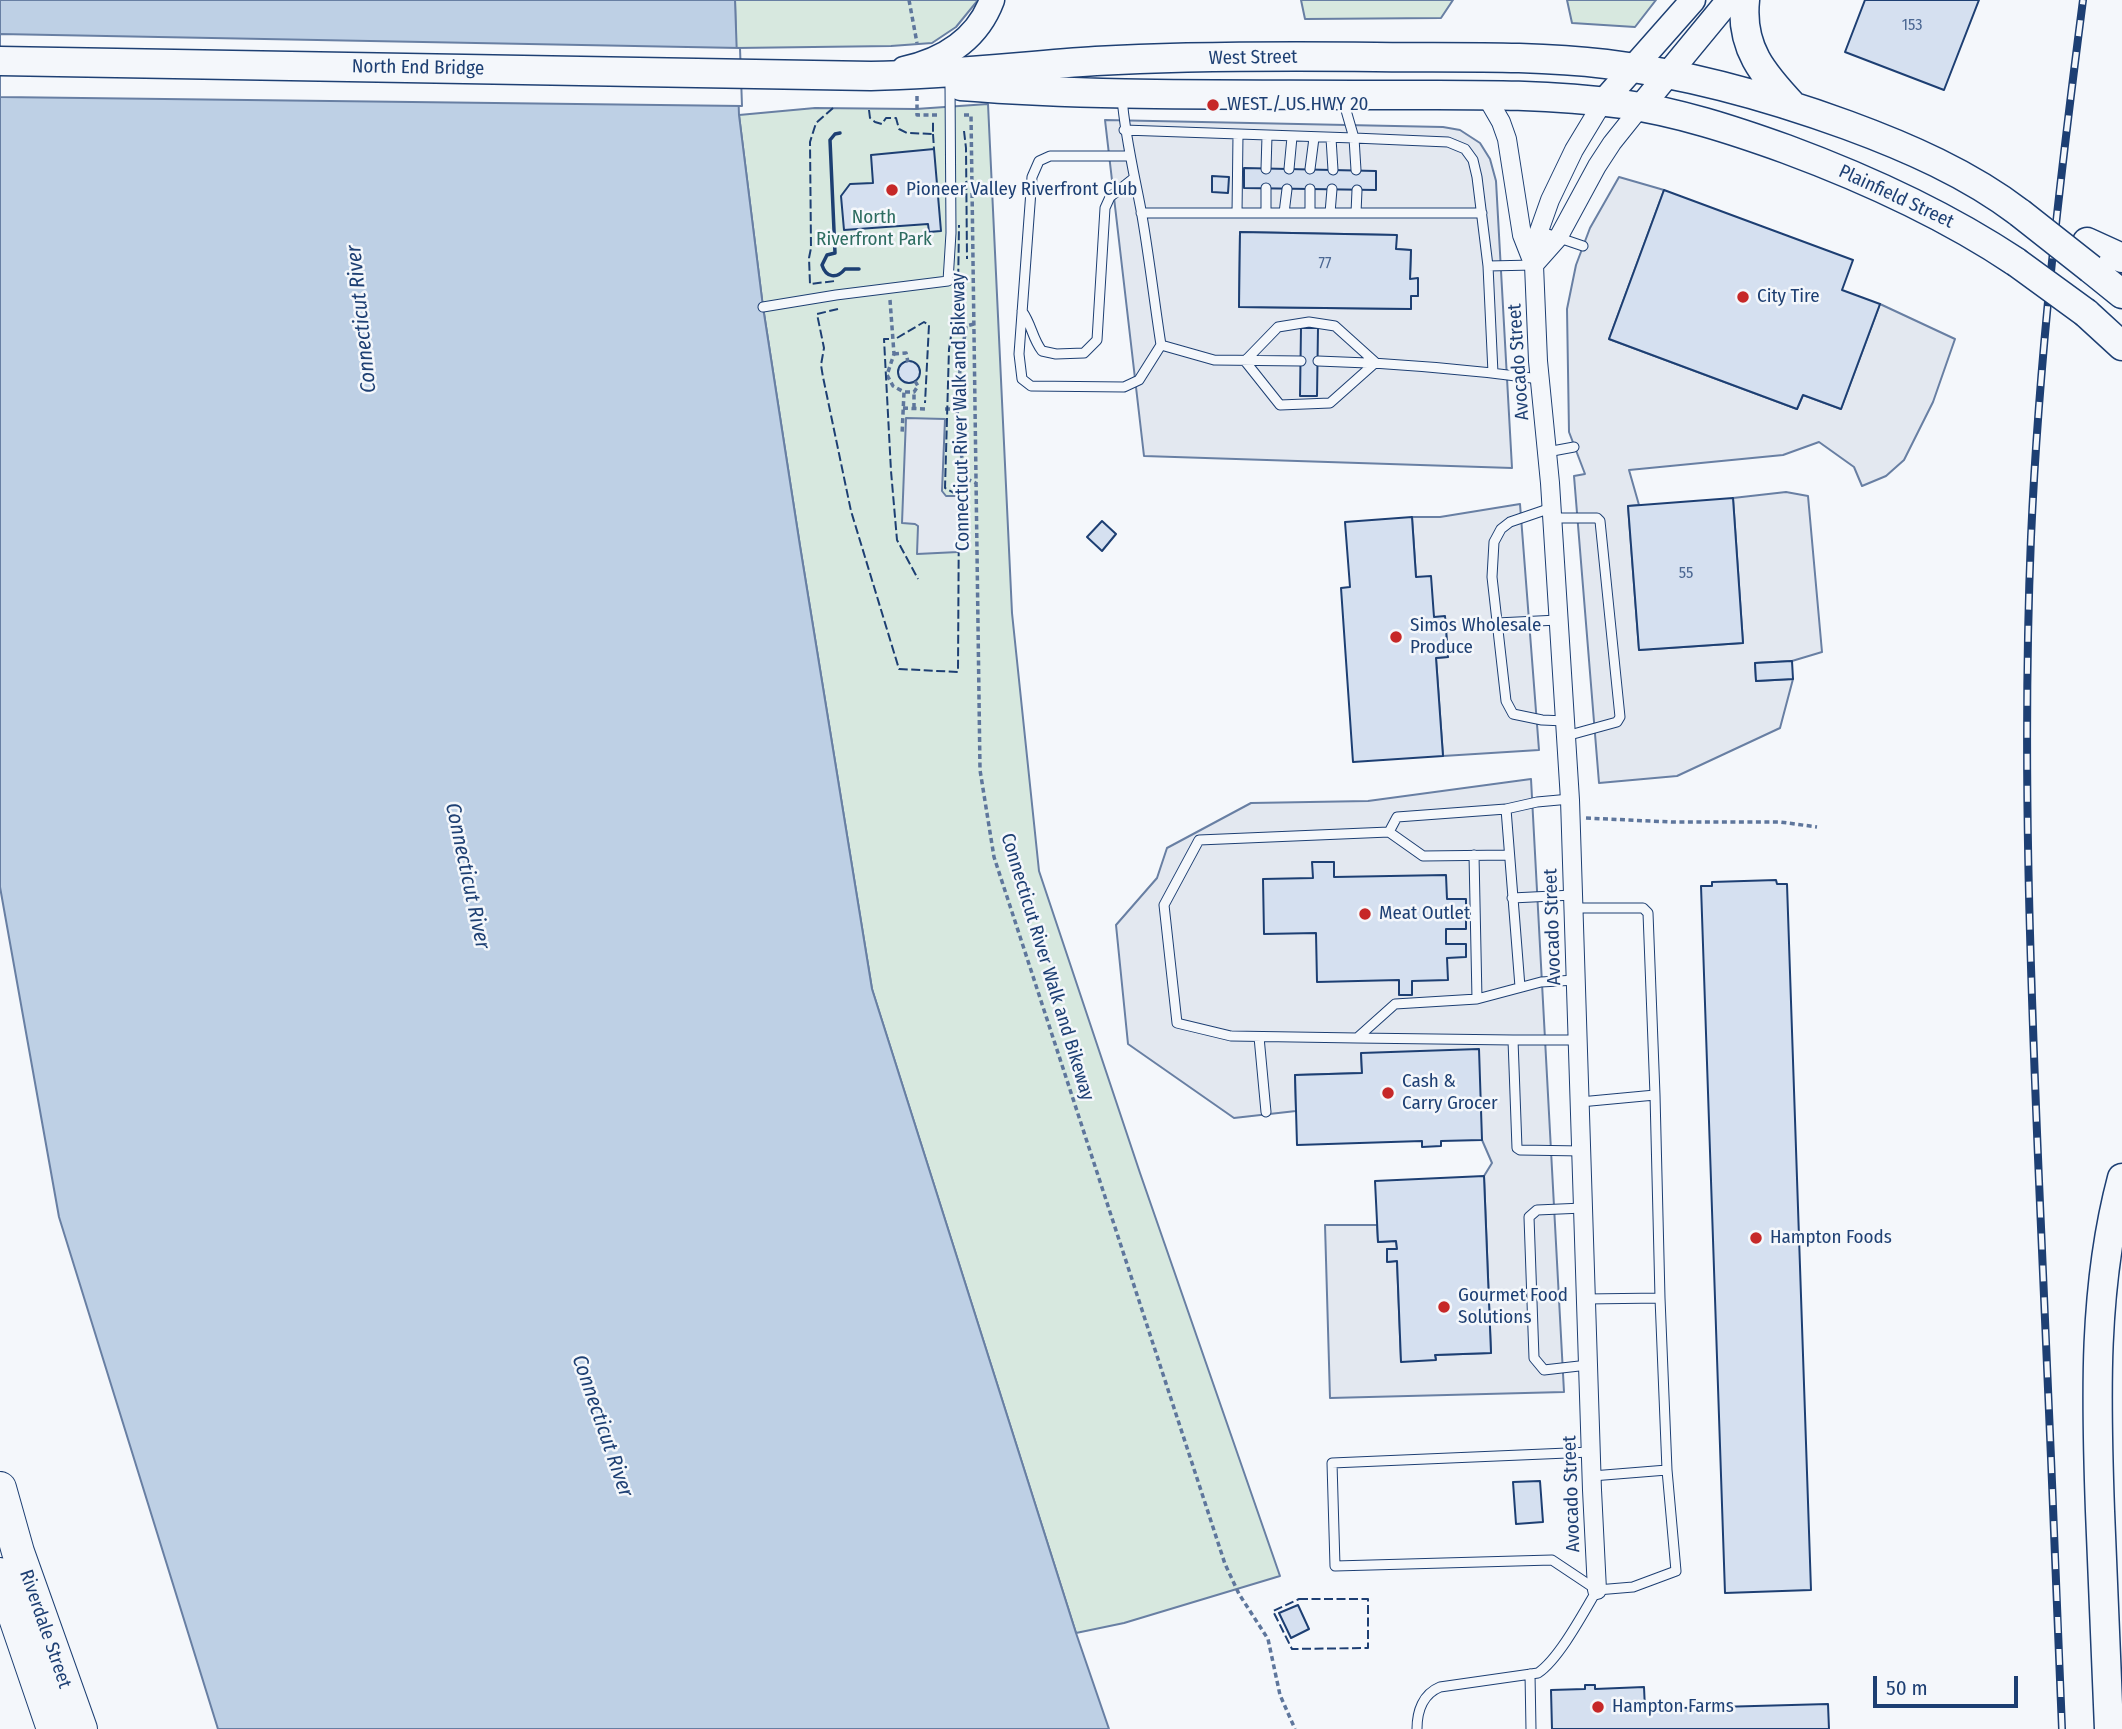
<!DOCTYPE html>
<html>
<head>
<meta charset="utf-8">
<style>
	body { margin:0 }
	#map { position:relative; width:2122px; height:1729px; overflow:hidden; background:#f4f7fb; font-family:"Fira Sans Condensed",sans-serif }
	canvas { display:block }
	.scale { position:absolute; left:1873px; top:1676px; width:145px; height:32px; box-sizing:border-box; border:4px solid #1d3f73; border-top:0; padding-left:9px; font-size:21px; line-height:24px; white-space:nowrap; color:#1d3f73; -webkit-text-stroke:5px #f4f7fb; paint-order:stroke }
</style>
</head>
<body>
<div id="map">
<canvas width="2122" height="1729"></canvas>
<div class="scale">50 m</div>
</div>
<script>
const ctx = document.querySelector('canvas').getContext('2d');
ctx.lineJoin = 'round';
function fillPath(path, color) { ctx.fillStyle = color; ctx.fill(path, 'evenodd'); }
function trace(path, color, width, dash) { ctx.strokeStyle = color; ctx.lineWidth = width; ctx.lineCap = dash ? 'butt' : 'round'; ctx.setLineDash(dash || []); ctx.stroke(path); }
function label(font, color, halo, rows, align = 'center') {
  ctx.font = font + ' "Fira Sans Condensed",sans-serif'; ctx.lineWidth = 5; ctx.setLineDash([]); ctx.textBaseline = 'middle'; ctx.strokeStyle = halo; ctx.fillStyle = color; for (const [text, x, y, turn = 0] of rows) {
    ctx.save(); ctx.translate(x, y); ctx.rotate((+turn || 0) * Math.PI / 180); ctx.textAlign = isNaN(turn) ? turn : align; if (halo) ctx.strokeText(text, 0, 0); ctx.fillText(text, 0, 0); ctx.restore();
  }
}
const green = new Path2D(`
	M735,0h243l-22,27 -24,16 -41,3 -155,2z
	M1301,0h152l-12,18 -136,1z
	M1567,0h89l-21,27 -63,-4z
	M988,104l24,509 27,258 101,302 140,403 -156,47 -48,10 -204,-644 -72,-443 -37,-239 -24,-192 76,-7 101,1z`);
fillPath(green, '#d7e8df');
trace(green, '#687fa3', 2);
const parking = new Path2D(`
	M1105,120l338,7 17,3 20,13 10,16 6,22 16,287 -368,-12zM1240,232l156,3v14l15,1 -1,29h8v17h-7v13l-172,-2z
	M1619,177l45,13 -55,149 188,70 6,-14 38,14 39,-105 75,35 -22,63 -29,58 -18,16 -24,10 -8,-19 -35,-25 -36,13 -154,15 10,35 -11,1 11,144 104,-7 -10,-145 53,-6 22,4 14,156 -30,9 -37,2 1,18 37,-2 -13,49 -103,48 -78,7 -25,-307 11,-2 -16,-42 -2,-123 9,-44 14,-37z
	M906,418l39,1 -3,72 4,5h13l-1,56 -41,2 1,-28 -3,-2 -13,-1z
	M1520,504l19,246 -96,6 -7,-98 12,-1 -3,-40h-11l-18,-40 -4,-60h28z
	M1531,779l33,613 -234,6 -5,-173h52l1,17 18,-1 1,8h-10l1,13 9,-1 4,100 35,-2 -1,-4 56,-2 -7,-177 8,-13 -10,-23 -121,-86 1,19 -67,2 1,36 -62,7 -106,-74 -12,-119 41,-47 10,-30 84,-45 117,-2z`);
fillPath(parking, '#e3e8f0');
trace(parking, '#687fa3', 2);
const water = new Path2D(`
	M0,0h735l4,115 24,192 37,239 72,443 204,644 33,96h-891l-159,-512 -59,-330z`);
fillPath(water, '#bed0e5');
trace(water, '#687fa3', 2);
const pier = new Path2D(`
	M0,34l740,14 2,58 -742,-9z`);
fillPath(pier, '#f4f7fb');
trace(pier, '#687fa3', 2);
const building = new Path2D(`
	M1865,0h114l-35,90 -99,-38z
	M934,149l7,82 -12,1 -1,-8 -84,6 -3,-34 9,-12 23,-1 -2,-28z
	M1244,168l132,3v19l-132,-2z
	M1212,176l17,1 -1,16 -16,-1z
	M1664,190l189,70 -11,30 38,14 -39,105 -38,-14 -6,14 -188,-70z
	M1240,232l157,3 -1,14 15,1 -1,29 8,-1v18h-7v13l-172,-2z
	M1301,328h17l-1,68h-17z
	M898 372a11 11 0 1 1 22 0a11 11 0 1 1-22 0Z
	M1733,498l10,145 -104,7 -11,-144z
	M1412,517l4,60 15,-1 3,41 11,-1 3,41 -12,1 7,98 -90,6 -12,-174 9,-1 -5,-65z
	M1102,521l14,13 -14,17 -15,-14z
	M1792,661l1,18 -37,2 -1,-18z
	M1312,862h22v15l112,-2 1,24h19v30h-20v15h20v13l-19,1 1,22 -36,1v14h-13v-15l-82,2 -1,-49 -52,1 -1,-55 50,-1z
	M1776,880l1,4h10l24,706 -86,3 -24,-707h11v-4z
	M1479,1049l3,91 -41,1v5l-19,1v-6l-125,4 -2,-70 67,-2 -1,-20z
	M1484,1176l7,177 -56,2 1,5 -35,2 -4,-101 -10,1v-13h10l-1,-8 -18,1 -3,-61z
	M1540,1481l3,41 -27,2 -3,-42z
	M1298,1605l11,24 -18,9 -12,-25z
	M1585,1685h10v4l49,-2 1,22 183,-5 1,25h-277l-1,-39 34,-1z`);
fillPath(building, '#d5e0f0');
trace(building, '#1d3f73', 2);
const lane = new Path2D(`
	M1122,98c3,38 12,75 19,112 8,45 13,90 20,135l-22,35 -15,7 -93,-1 -9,-7 -3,-25 13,-177 7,-16 11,-5h80
	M1343,100l11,38 94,4 17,7 8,11 4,17 11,89 5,107
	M1124,130l230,8 2,32
	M1331,138l2,32
	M1266,169l1,-33
	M1289,169l3,-32
	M1310,169l4,-31
	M1310,189v24
	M1141,213h341
	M1237,213l1,-78
	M1266,213v-25
	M1284,213l3,-24
	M1330,213l2,-24
	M1356,213l1,-23
	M1539,231l44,15
	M1488,266l46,-1
	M763,307l73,-12 112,-14 3,-48 -1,-148
	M1022,311c10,14 10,27 20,40l14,3 28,-1 13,-13 8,-132 5,-11 24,-19
	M1161,345l53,15 87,1
	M1245,361l35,44 50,-2 45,-40
	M1245,361l33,-34 31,-5 26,4 40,36
	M1318,361c74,2 148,8 222,18
	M1547,452l27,-5
	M1551,508l-41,14 -9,7 -7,13 -2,35 14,124 7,13 29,6 23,1
	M1552,518h45l3,3 20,196 -3,5 -51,14
	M1497,623l61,-3
	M1506,809l31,-7 33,-3
	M1389,832l8,-15 109,-8 14,178
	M1474,855l3,144
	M1509,855l-86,1 -34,-24 -190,8 -35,65 13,118 54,13 126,2 38,-34 82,-5 64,-17 35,-2
	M1512,898l61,-3
	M1573,908h70l5,5 7,182 -75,7
	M1259,1037l7,75
	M1357,1038l156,2
	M1578,1040h-65l4,108 3,2 62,1
	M1583,1208l-46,2 -8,7 5,141 10,12 44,-5
	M1660,1298l7,172
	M1586,1299l74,-1 -5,-203
	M1591,1452l-259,11 3,103 217,-6 45,30 36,-3 43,-16 -9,-101 -75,6
	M1530,1674l1,55
	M1417,1729c0,-18 6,-35 23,-42l98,-14c21,-14 46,-61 59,-83`);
const street = new Path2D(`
	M1486,96l15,26 6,17 15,96 11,28
	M1534,265l24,-27 39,-72 15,-23 28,-35
	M1597,1590l-5,-100 -22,-690 -20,-317 -12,-122 -4,-96 5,-34 11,-31 24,-50 29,-48`);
const secondary = new Path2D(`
	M904,69c40,-9 73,-29 88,-69
	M1603,102l90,-102
	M1640,108l89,-108`);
const primary = new Path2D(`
	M1745,0c-5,48 18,74 49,107
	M0,61l871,15c75,-1 150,-10 225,-15 92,-5 186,-5 279,-4 76,1 154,-2 231,7 81,10 164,33 241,61 60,22 122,49 173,88
	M961,86c140,11 281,8 421,9 80,0 161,-2 240,9 56,8 111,26 164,45 81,30 158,65 230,113
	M2087,242l35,16
	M2091,269l31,25
	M2086,313l36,33
	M2109,1729c-3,-73 -6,-145 -9,-218 -4,-112 -7,-224 22,-333`);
const highway = new Path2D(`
	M0,1488l18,64 63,177
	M0,1574l53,155`);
trace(lane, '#1d3f73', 11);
trace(street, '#1d3f73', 20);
trace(secondary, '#1d3f73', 27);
trace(primary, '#1d3f73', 31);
trace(highway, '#1d3f73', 34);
trace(new Path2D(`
	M909,0l8,43
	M917,96v19h22
	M964,115h7l9,655 14,87 231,707 14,30 29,45 12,56 15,34
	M890,300l4,54 -7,21 6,11 11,6 -2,43
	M974,324l-8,2c-7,51 -17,104 3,154l7,3
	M894,354l12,-1 2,9
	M905,392h9l4,-6 -3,-5
	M903,408l22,1
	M914,408v-16
	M945,409h12
	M1586,818l85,4h109l37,5`), '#5e769c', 3.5, [5, 3.5]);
trace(lane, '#f4f7fb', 9);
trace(street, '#f4f7fb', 18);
trace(secondary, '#f4f7fb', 24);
trace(primary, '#f4f7fb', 28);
trace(highway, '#f4f7fb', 32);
const rail = new Path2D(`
	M2062,1729c-7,-183 -15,-365 -23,-548 -9,-214 -17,-429 -8,-644 8,-180 29,-359 52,-537`);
trace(rail, '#1d3f73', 8);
trace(rail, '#f4f7fb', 5, [16]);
const primaryBridge = new Path2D(`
	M2020,213l71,56
	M2016,262l70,51`);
trace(primaryBridge, '#1d3f73', 31, []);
trace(primaryBridge, '#f4f7fb', 28);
trace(new Path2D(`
	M833,108l-17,15 -6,19 1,106 -2,10 1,26 25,-3
	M869,110l1,8 5,4 7,2 4,-6h10l3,11 8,4 26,1v-14
	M964,131l2,17 1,111
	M933,134l1,15
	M838,309l-21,5 7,34 -3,17 2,12 28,134 48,158 59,3 1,-176 -14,-8 4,-139 9,-58 1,-66
	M897,338l27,-16 5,3 -4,78
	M889,339h-5l7,132 6,69 21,39
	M1299,1599h69v49l-76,1 -19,-38z`), '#1d3f73', 2, [9, 3.5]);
trace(new Path2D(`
	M840,133l-5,1 -5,6 5,113 -8,2 -5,10c4,13 15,14 23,4h14`), '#1d3f73', 3.5);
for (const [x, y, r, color] of [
	[1213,105,7,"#c62828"],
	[892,190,7,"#c62828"],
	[1743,297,7,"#c62828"],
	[1396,637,7,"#c62828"],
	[1365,914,7,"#c62828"],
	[1388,1093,7,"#c62828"],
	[1756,1238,7,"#c62828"],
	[1444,1307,7,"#c62828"],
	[1598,1707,7,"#c62828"]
]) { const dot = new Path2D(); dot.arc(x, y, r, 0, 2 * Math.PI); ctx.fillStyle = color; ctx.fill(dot); trace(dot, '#f4f7fb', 2.5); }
label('16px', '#4b6792', null, [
	["153",1912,26],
	["77",1325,264],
	["55",1686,574]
]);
label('19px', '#1d3f73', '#f4f7fb', [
	["West Street",1253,58,-1],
	["North End Bridge",418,68,1],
	["Plainfield Street",1896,197,25],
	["Avocado Street",1519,362,-94],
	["Connecticut River Walk and Bikeway",961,412,-91],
	["Avocado Street",1553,927,-92],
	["Connecticut River Walk and Bikeway",1047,967,73],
	["Avocado Street",1572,1494,-92],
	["Riverdale Street",45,1629,71]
]);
label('19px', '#1d3f73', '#f4f7fb', [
	["WEST / US HWY 20",1227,105],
	["Pioneer Valley Riverfront Club",906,190],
	["City Tire",1757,297],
	["Simos Wholesale",1410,626],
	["Produce",1410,648],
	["Meat Outlet",1379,914],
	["Cash &",1402,1082],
	["Carry Grocer",1402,1104],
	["Hampton Foods",1770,1238],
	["Gourmet Food",1458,1296],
	["Solutions",1458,1318],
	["Hampton Farms",1612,1707]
], 'left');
label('19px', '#2c6c60', '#f4f7fb', [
	["North",874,218],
	["Riverfront Park",874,240]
]);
label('italic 21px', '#1d3f73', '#f4f7fb', [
	["Connecticut River",362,319,-96],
	["Connecticut River",467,876,78],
	["Connecticut River",602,1426,71]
]);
</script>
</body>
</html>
